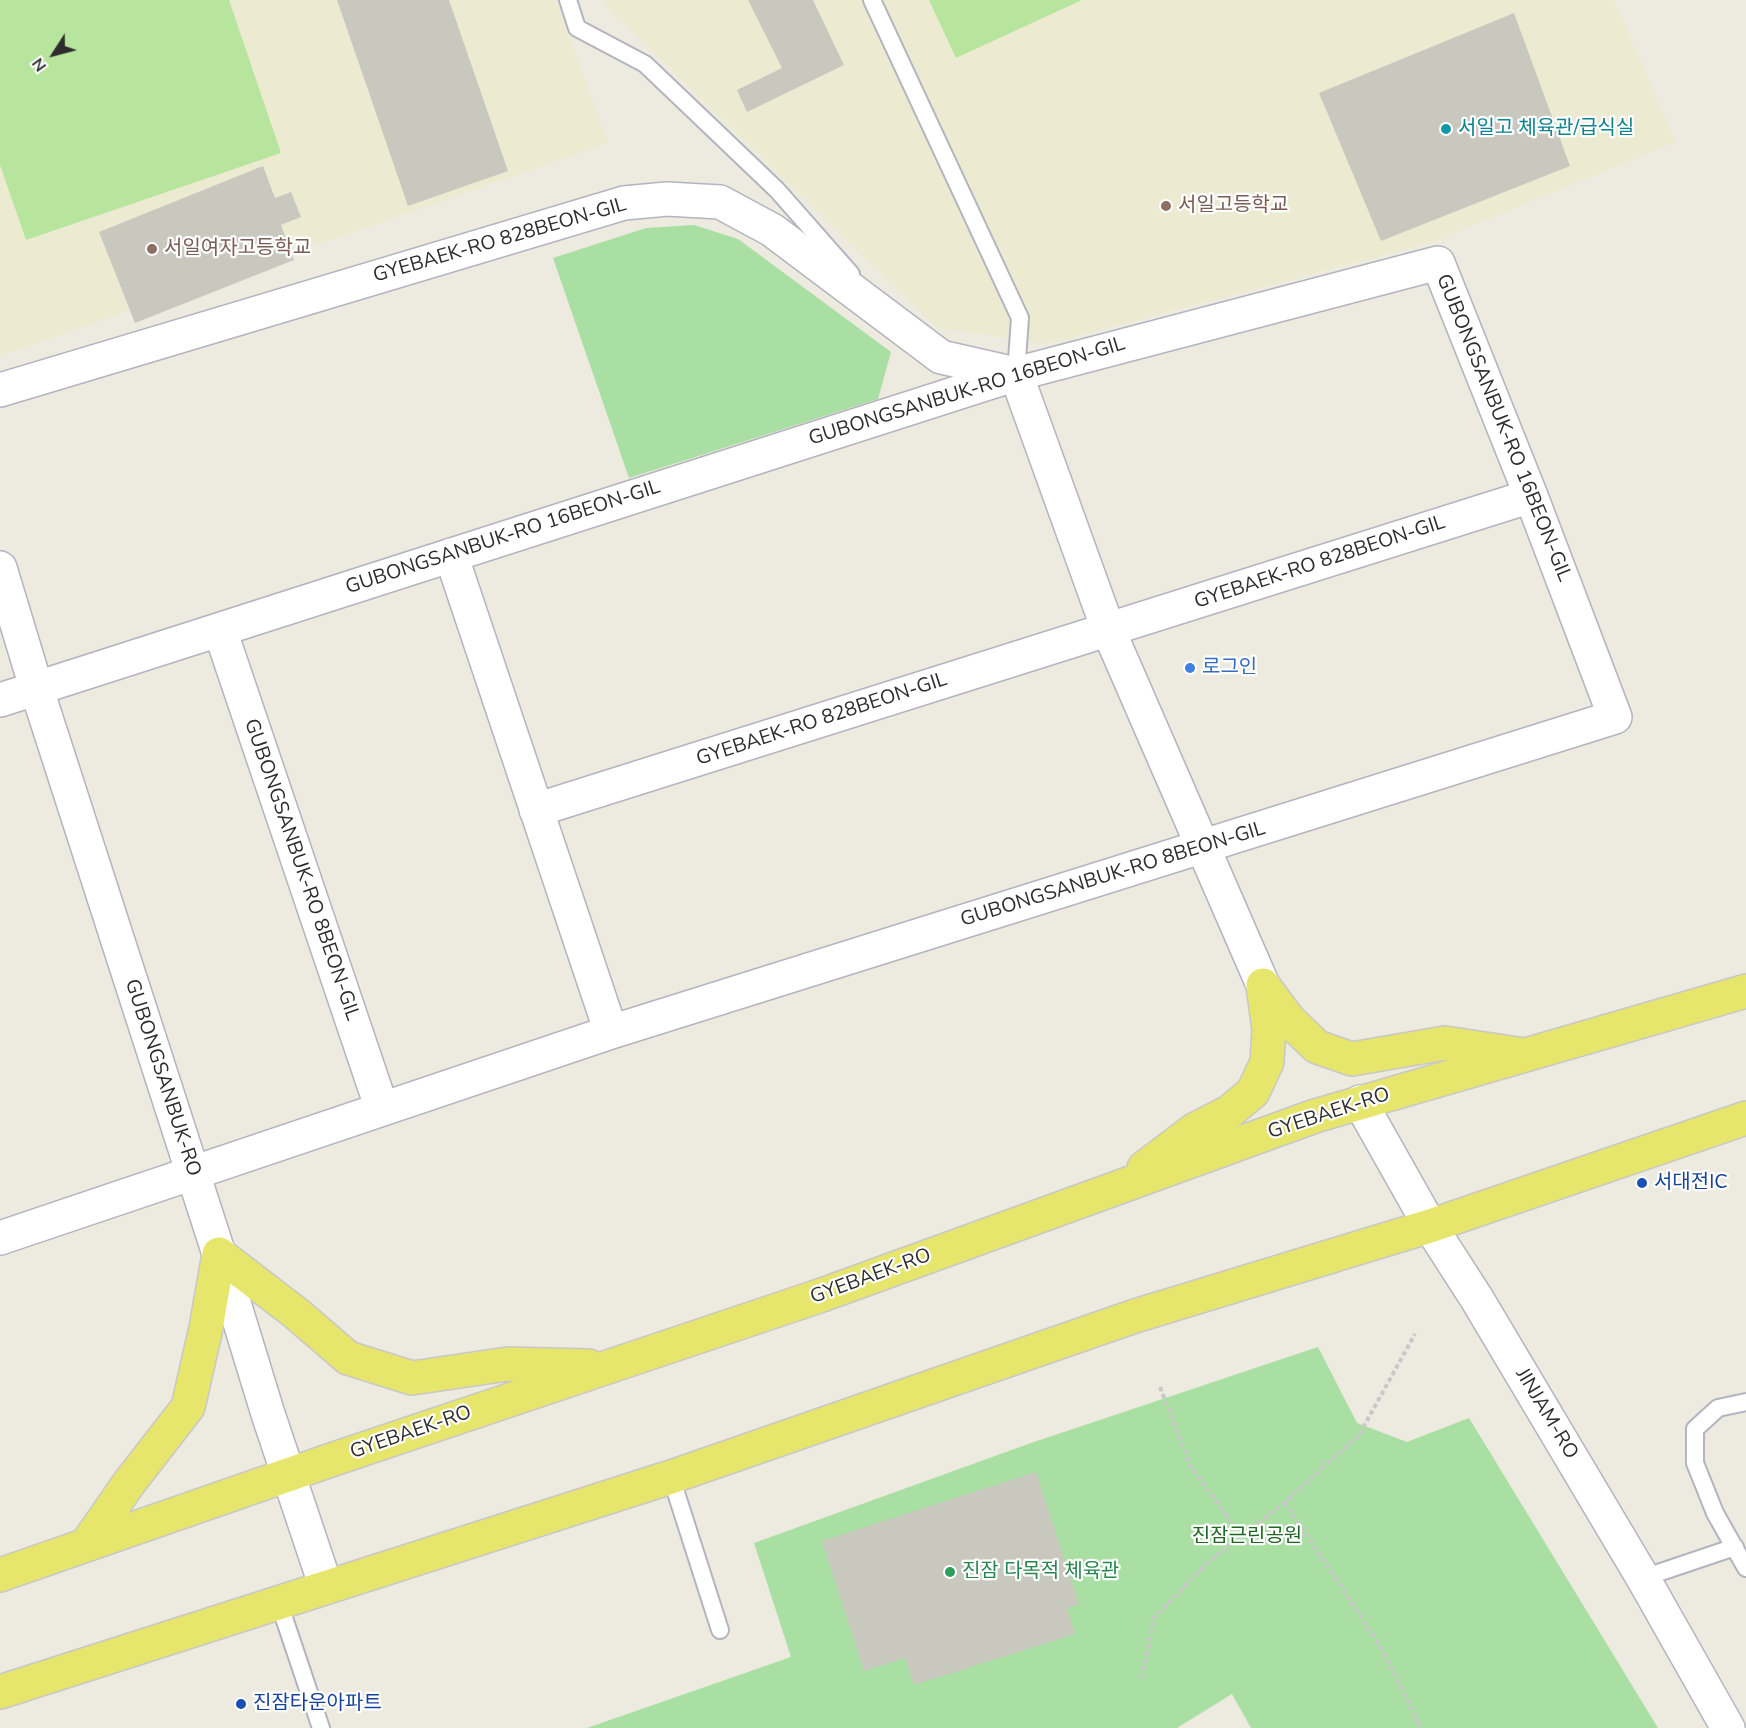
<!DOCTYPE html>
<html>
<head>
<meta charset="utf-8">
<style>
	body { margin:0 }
	#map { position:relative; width:1746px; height:1728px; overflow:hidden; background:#edeae0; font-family:"Nunito Sans",sans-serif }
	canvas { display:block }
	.north { position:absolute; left:24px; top:24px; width:60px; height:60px; -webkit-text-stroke:4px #fff; paint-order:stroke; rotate:234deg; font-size:16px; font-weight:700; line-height:24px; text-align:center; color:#2d2d2d }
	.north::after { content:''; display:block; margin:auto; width:21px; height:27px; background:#2d2d2d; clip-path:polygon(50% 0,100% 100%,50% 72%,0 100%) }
</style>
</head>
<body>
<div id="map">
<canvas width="1746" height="1728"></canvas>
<div class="north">N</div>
</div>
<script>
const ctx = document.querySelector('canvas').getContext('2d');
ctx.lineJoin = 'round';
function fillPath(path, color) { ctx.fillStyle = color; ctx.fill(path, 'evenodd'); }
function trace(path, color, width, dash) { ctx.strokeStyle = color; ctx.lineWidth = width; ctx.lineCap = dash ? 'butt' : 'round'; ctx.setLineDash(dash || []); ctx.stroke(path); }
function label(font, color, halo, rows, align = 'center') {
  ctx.font = font + ' "Nunito Sans","Noto Sans KR",sans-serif'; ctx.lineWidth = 4.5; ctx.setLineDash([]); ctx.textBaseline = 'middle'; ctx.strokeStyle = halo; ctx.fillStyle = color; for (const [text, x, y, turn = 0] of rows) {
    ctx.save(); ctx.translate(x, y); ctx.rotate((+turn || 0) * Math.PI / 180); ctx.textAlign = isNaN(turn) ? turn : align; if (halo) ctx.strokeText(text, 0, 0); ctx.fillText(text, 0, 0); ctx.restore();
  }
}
fillPath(new Path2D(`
	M0,0h556l52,143 -608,213z
	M605,0h1009l62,142 -246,101 -383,101 -110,-16 -330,-321z`), '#edead2');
fillPath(new Path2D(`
	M694,225l44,14 153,113 -13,47 -249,79 -76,-220 93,-30z
	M1318,1347l39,76 50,19 62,-24 189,310h-407l-19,-34 -55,34h-590l204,-71 -37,-114 277,-100z`), '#a9dfa2');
fillPath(new Path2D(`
	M0,0h229l52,153 -255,87 -26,-75z
	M929,0h153l-126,58z`), '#b8e59e');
fillPath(new Path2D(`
	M337,0h112l59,171 -100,35z
	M748,0h65l31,65 -97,47 -10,-22 45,-22z
	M1514,13l56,153 -189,75 -62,-148z
	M263,166l12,32 16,-6 10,25 -20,8 13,35 -159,63 -36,-91z
	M1036,1472l43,132 -12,4 8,26 -161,51 -9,-27 -41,13 -42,-130z`), '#c9c8bf');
const service = new Path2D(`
	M568,0l9,28 68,36 132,126 74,84
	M872,0l148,318 -4,56
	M1746,1402l-28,6 -23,21v34l20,50 31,55
	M671,1477l49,153
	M1643,1578l92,-31
	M279,1603l42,125`);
const minor = new Path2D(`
	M0,390l624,-187 43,-4 53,3 52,28 169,127 75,17 92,255 155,356
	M451,555l160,477
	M220,630l162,479
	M0,700l1016,-326 422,-111 93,233 84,221 -1004,315 -611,206
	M536,810l995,-314`);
const tertiary = new Path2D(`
	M0,568l36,119 183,567 49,160 58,173
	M1360,1102l70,124 47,73 166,279 85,150`);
const primary = new Path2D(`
	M1263,985l26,35 28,27 35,12 93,-16 73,11
	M1144,1168l50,-38 35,-18 24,-20 14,-30 2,-33 -6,-43
	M86,1545l43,-62 59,-76 18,-79 13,-74 78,60 51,44 64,20 96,-14 81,2
	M0,1575l331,-115 491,-165 493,-179 431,-125
	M0,1692l671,-215 464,-161 295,-90 316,-108`);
trace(service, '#b4b4bf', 20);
trace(minor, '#b4b4bf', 36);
trace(tertiary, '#b4b4bf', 36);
trace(primary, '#c8c8c8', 36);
trace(new Path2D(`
	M1160,1387l31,80 51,69
	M1285,1502l97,147 39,79
	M1142,1678l12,-60 54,-56 77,-60 74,-67 56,-101`), '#c8c8c8', 4, [4.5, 3]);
trace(service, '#fff', 16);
trace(minor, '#fff', 33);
trace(tertiary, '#fff', 33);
trace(primary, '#e6e56c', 33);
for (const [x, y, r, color] of [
	[1446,129,6,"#0f9aa8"],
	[1166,206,6,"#8d6e63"],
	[152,249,6,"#8d6e63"],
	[1190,668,6,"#3f7fe0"],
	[1642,1183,6,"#1a4fb4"],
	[950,1572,6,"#2e9e5b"],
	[241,1704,6,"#1a4fb4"]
]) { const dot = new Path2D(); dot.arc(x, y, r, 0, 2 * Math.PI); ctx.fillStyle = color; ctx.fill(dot); trace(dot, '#fff', 2); }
label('20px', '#0d838f', '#fff', [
	["서일고 체육관/급식실",1458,129]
], 'left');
label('20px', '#785e54', '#fff', [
	["서일고등학교",1178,206],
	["서일여자고등학교",164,249]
], 'left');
label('20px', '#2d2d2d', '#fff', [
	["GYEBAEK-RO 828BEON-GIL",500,241,-16],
	["GUBONGSANBUK-RO 16BEON-GIL",967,392,-17],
	["GUBONGSANBUK-RO 16BEON-GIL",1503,428,68],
	["GUBONGSANBUK-RO 16BEON-GIL",503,538,-18],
	["GYEBAEK-RO 828BEON-GIL",1320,563,-18],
	["GYEBAEK-RO 828BEON-GIL",822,720,-18],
	["GUBONGSANBUK-RO 8BEON-GIL",301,870,71],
	["GUBONGSANBUK-RO 8BEON-GIL",1113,875,-17],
	["GUBONGSANBUK-RO",162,1078,72],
	["GYEBAEK-RO",1329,1114,-18],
	["GYEBAEK-RO",871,1277,-20],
	["JINJAM-RO",1546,1414,59],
	["GYEBAEK-RO",411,1433,-19]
]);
label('20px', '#366cbe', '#fff', [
	["로그인",1202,668]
], 'left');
label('20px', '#164399', '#fff', [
	["서대전IC",1654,1183],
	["진잠타운아파트",253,1704]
], 'left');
label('20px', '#216622', '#fff', [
	["진잠근린공원",1247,1537]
]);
label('20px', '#27864d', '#fff', [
	["진잠 다목적 체육관",962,1572]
], 'left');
</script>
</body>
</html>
